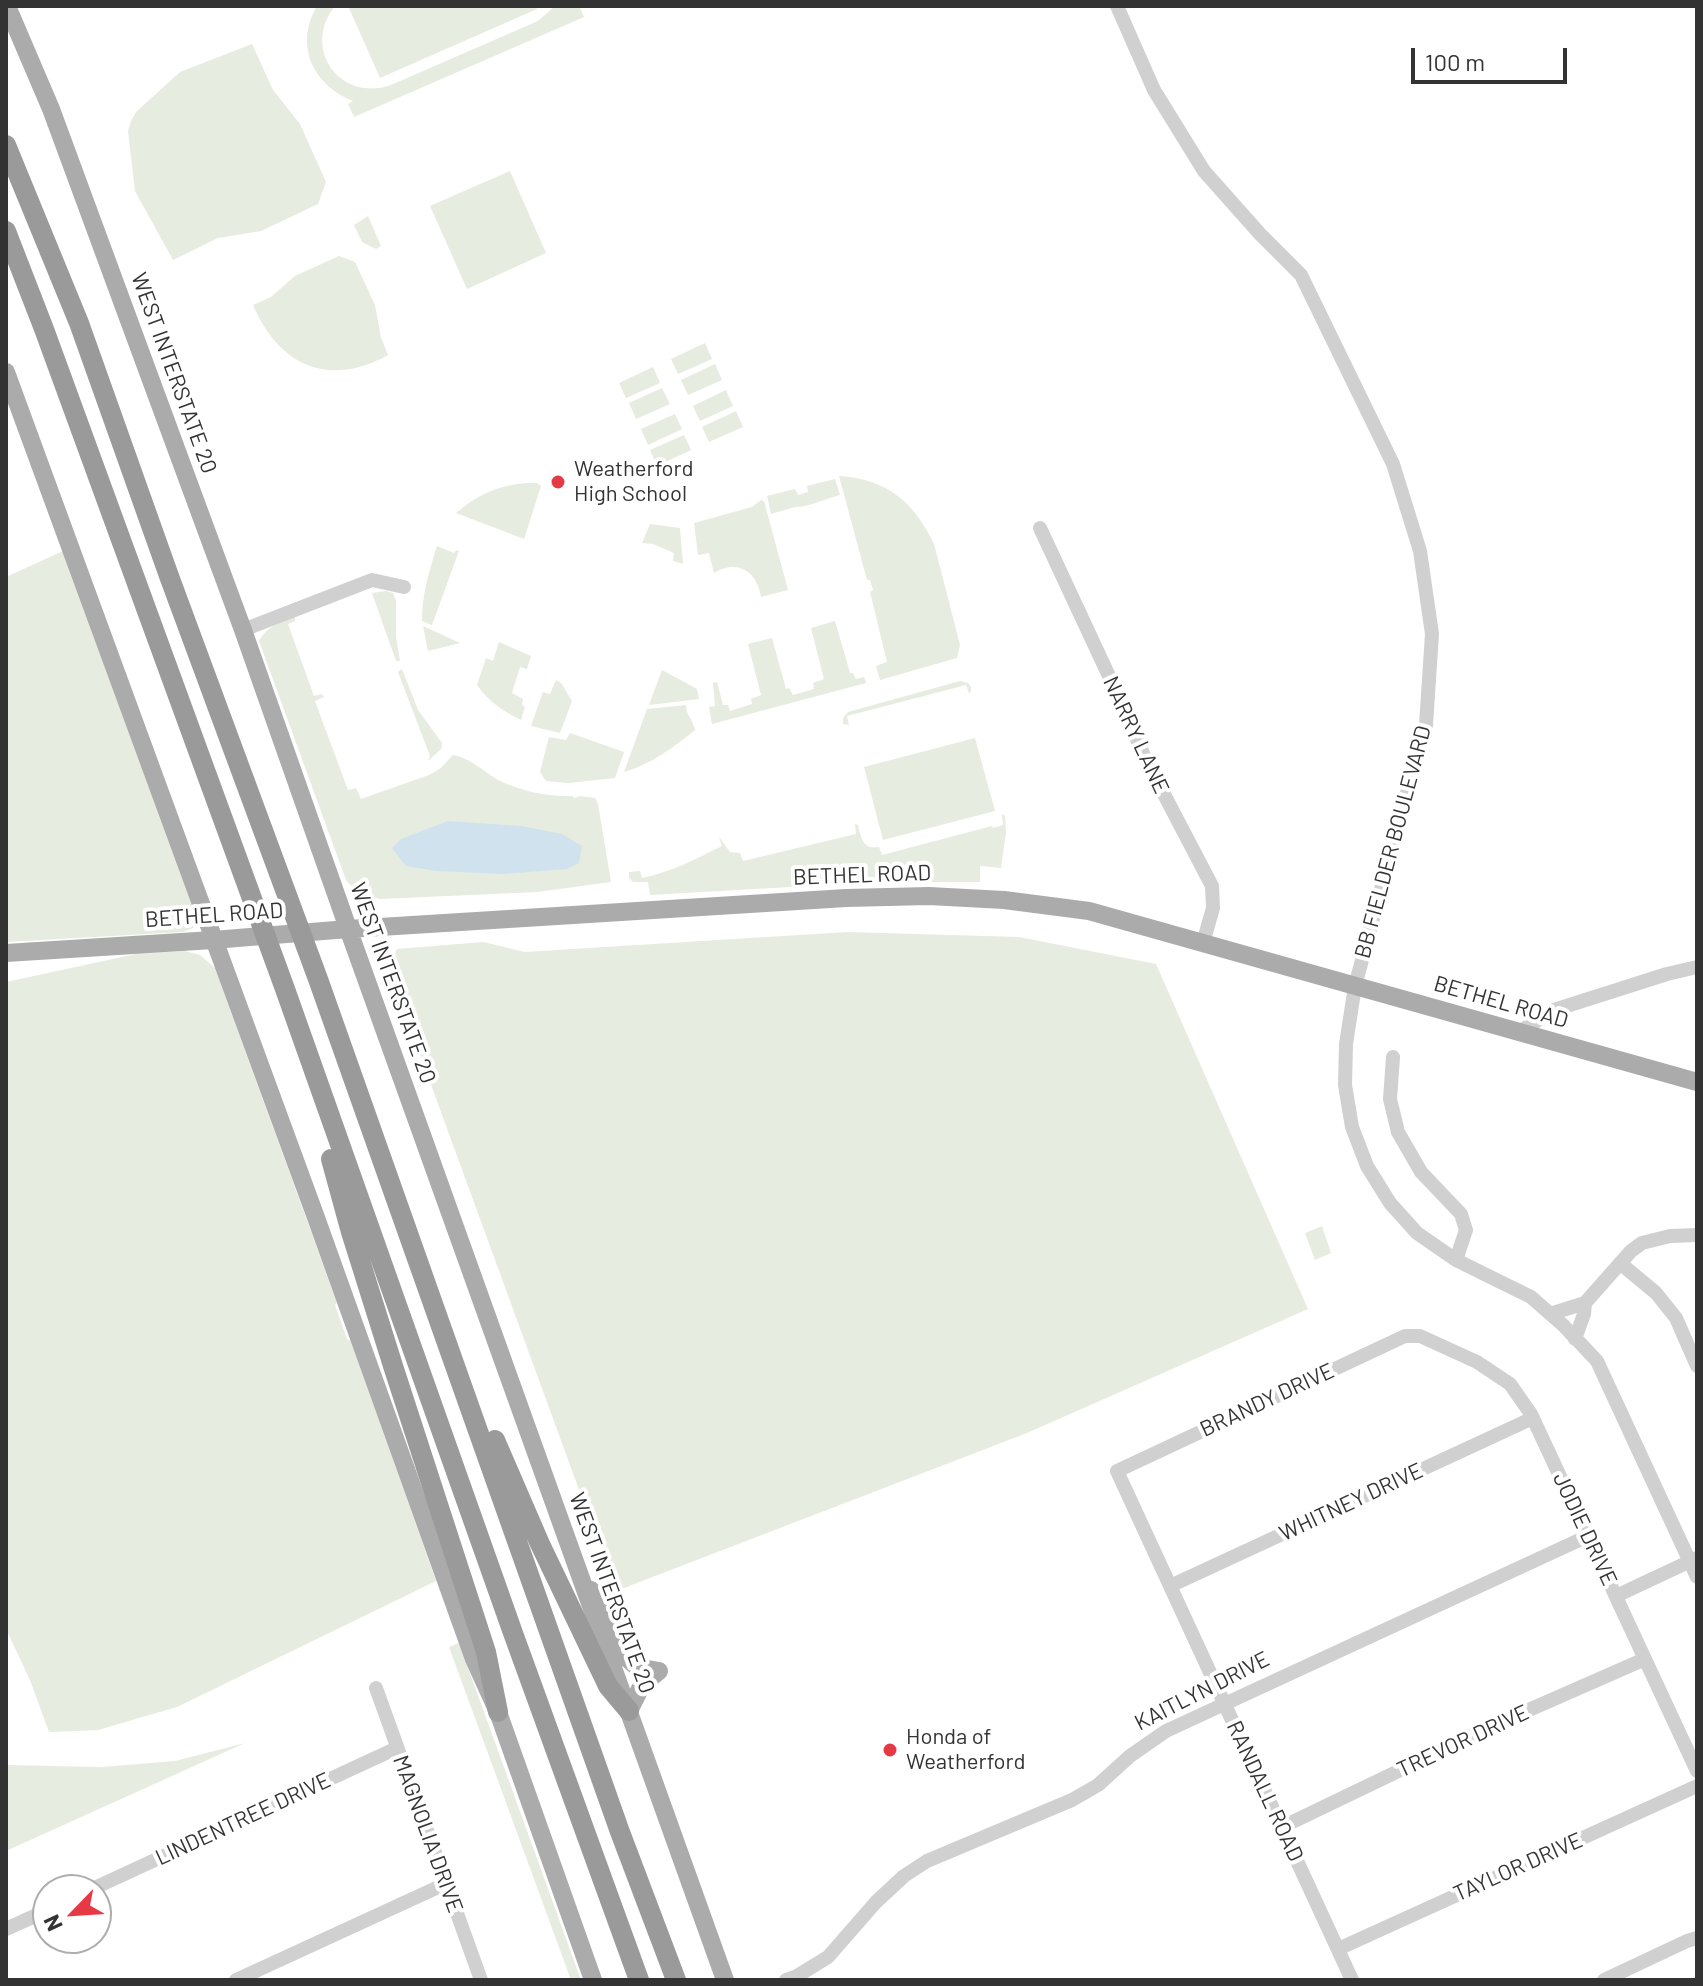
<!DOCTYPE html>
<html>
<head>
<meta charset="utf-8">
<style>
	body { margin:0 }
	#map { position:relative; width:1703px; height:1986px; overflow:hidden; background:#fff; font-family:Barlow,sans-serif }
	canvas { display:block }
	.frame { position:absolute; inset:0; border:8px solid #333; pointer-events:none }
	.north { position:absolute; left:32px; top:1874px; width:80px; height:80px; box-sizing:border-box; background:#fff; border:2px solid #adadad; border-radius:50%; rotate:245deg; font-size:22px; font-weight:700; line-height:32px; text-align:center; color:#333 }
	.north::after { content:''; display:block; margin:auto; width:28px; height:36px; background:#e63946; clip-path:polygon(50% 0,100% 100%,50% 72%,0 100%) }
	.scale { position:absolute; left:1411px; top:48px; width:156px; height:36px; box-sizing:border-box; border:4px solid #333; border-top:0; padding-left:10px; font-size:24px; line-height:28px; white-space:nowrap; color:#333; -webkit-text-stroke:6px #fff; paint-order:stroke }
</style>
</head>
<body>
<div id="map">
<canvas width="1703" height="1986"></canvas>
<div class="frame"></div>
<div class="north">N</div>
<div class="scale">100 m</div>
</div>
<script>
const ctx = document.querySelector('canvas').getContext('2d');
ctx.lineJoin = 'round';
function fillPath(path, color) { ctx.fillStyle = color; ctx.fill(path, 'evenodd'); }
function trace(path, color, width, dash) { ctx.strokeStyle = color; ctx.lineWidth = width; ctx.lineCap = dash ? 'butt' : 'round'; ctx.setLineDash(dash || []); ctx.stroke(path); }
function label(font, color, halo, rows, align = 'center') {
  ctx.font = font + ' Barlow,sans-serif'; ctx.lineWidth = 8; ctx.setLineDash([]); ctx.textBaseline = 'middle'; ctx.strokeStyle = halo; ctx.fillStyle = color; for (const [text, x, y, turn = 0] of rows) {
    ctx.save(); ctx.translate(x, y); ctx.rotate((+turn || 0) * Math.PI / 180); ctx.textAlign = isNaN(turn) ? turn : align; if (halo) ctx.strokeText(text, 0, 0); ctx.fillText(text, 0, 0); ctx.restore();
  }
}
fillPath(new Path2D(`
	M317,6h18c-34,42 5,97 56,79l147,-64 17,-15h24l5,11 -230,100 -6,-13 5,-3c-40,-16 -59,-56 -36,-95z
	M353,6h183l1,3 -157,69 -31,-70z
	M252,44l21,46 27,34 26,58 -8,22 -57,27 -43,7 -45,22 -38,-69 -7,-60 3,-10 5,-9 44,-40z
	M510,171l36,82 -79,36 -37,-83z
	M368,216l13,30 -5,3 -14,-7 -8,-17z
	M339,256l16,6 20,43 6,33 7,17c-59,33 -109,11 -135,-50l18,-8 24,-21z
	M705,343l7,16 -34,15 -7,-15z
	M715,364l7,16 -34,15 -7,-15z
	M653,367l7,16 -34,15 -7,-15z
	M662,388l8,16 -34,15 -7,-16z
	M726,390l7,16 -33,15 -7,-15z
	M736,411l7,16 -34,15 -7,-15z
	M675,414l7,15 -34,16 -7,-16z
	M684,435l7,15 -34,16 -7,-16z
	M839,476c48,3 75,26 95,68l26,101 -3,13 -77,22 -4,-14 11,-4 -17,-70 3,-2 -3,-10h-3z
	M835,479l5,16c-15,4 -31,12 -45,12l-24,7 -4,-18 28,-7 3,6 10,-3 -1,-6z
	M526,483h11l4,3 -17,53 -68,-26c21,-18 42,-28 70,-30z
	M761,500l3,1 24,89 -27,7c-4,-26 -24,-38 -47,-24l-5,-20 -11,2 -4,-32 58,-16z
	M650,524l30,4 3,36 -10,-3 1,-8 -21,-9 -11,-1z
	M437,546l17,7 2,-3 3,1 -27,74 -10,-4c0,-27 7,-49 15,-75z
	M63,551l135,369c-2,8 -7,9 -15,12l-177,10v-365z
	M386,591l7,2 3,7v37l4,24h-4l-24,-68z
	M295,617v4l-7,3 26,72 8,-2 2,3 -9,4 33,89 8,-2 5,11 68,-24 12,-7 12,-13c16,2 31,17 45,25 22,11 50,17 75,16l1,2 6,-2 15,2 3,6 13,78 -74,10 -157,7c-14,-3 -25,-7 -34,-19l-87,-239c8,-15 20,-18 36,-24z
	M835,621l15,52h3l3,6 8,-2 2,6 -154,41 -3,-17 6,-1 -2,-23 4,-1 6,23h5l2,6 22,-7 -1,-5 10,-4 -13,-51 24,-6 14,51 3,-1 4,7 21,-6 -1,-6 11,-4 -13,-51z
	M423,626l37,17 -32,8z
	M499,642l32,14 -4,13 -7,-2 -8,26 11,6 -1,6 3,2 -4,13c-18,-9 -32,-18 -44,-35l9,-27 7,3z
	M402,669l16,41 24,33 -1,6 -13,12 2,-5 -32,-84z
	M662,670l35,19 2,10 -50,6z
	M556,680l5,3 11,18 -12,32 -29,-7 12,-34 7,2z
	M960,681l8,2 3,4v5l-2,1 -3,-8 -119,31 2,9 -6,-1v-6l5,-6z
	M686,705c0,10 7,15 9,25 -22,18 -44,34 -71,42l23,-63z
	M570,733l54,19 -9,26 -47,5 -22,-2 -6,-9 9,-35 17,3z
	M975,738l20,73 -112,29 -19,-73z
	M1002,815h3l1,18 -5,35 -21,-2v16h-103l-227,13 -2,-13h-15l-4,-4v-6l11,-1 2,7c29,-6 54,-19 80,-32l-3,-9 11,15 10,1 3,8 113,-27 -1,-10 3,1c3,13 5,25 21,22l3,8 110,-29 1,2 10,-3z
	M847,932l172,5 137,27 152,345 -281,124 -411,158 -228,-624 9,-18 86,-7 42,10z
	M185,951l15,4 15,13 122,335 -2,2 12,34 4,2 85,240 -259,126 -79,23 -49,2 -19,-52 -24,-51v-647l130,-28z
	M1322,1226l9,27 -16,7 -10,-27z
	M459,1643l122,337h-10l-122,-333z
	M245,1743l-239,108v-86l96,2 73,-6z`), '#e6ecdf');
fillPath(new Path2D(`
	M448,821l73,5 41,8 20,12 -3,17 -12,6 -64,5 -67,-3 -30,-5 -14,-18 9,-9z`), '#cfe2ee');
trace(new Path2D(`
	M1117,6l37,84 50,81 56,63 41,41 92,189 27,87 12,83 -6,91 -5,16 -66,245 -9,58 -1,41 7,42 15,39 23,37 27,30 39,27 75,37 33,29 33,35 100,216
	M1040,528l82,176 22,52 68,130 1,22 -10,35
	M243,630l129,-50 32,7
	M1519,1032l35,-22 113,-36 30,-7
	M1393,1057l-3,42 8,33 23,40 40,42 5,16 -10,30
	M1620,1263l36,30 20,25 21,48
	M1550,1314l35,-11 46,-52 11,-8 28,-7 27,-1
	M1575,1339l9,-25 1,-11
	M1170,1586l363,-168
	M1616,1596l81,-38
	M376,1688l105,292
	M1282,1827l208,-100 155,-68
	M90,1890l307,-142
	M6,1929l42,-19
	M1338,1949l359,-163
	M236,1980l209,-96
	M786,1980l11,-4 31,-19 48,-55 28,-26 23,-15 145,-61 26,-15 32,-29 36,-25 422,-195
	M1352,1980l-235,-509 288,-135h15l57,26 33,22 21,30 166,357
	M1604,1980l83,-39 10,-3`), '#d0d0d0', 14);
trace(new Path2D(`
	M7,6l44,103 192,521 107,304 375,1046
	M6,372l308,840 160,447 24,53 95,268
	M6,953l207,-13 135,-11 498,-31 83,-2 75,4 85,11 608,171
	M591,1590l20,25 17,44 9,8 22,4
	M629,1711l13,-26 17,-14`), '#ababab', 18);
trace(new Path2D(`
	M6,145l73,178 90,253 149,403 302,853 56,148
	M6,231l38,98 241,660 228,644 126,347
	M331,1159l20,73 43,137 92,283 12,60
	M495,1440l45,104 68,142 21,25`), '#9a9a9a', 20);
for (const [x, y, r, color] of [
	[558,482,8,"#e63946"],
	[890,1750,8,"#e63946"]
]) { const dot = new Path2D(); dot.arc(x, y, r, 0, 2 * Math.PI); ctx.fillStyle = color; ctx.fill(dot); trace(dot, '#fff', 3); }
label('22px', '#333', '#fff', [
	["WEST INTERSTATE 20",174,373,70],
	["NARRY LANE",1136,735,65],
	["BB FIELDER BOULEVARD",1393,842,-75],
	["BETHEL ROAD",862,875,-2],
	["BETHEL ROAD",214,915,-4],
	["WEST INTERSTATE 20",393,983,70],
	["BETHEL ROAD",1501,1002,16],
	["BRANDY DRIVE",1267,1400,-25],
	["WHITNEY DRIVE",1351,1502,-25],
	["JODIE DRIVE",1585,1529,65],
	["WEST INTERSTATE 20",612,1593,70],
	["KAITLYN DRIVE",1202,1691,-27],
	["TREVOR DRIVE",1463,1741,-25],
	["RANDALL ROAD",1265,1791,65],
	["LINDENTREE DRIVE",243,1819,-25],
	["MAGNOLIA DRIVE",428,1834,70],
	["TAYLOR DRIVE",1518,1867,-24]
]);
label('22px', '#333', '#fff', [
	["Weatherford",574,469],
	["High School",574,494],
	["Honda of",906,1737],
	["Weatherford",906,1762]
], 'left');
</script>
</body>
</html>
